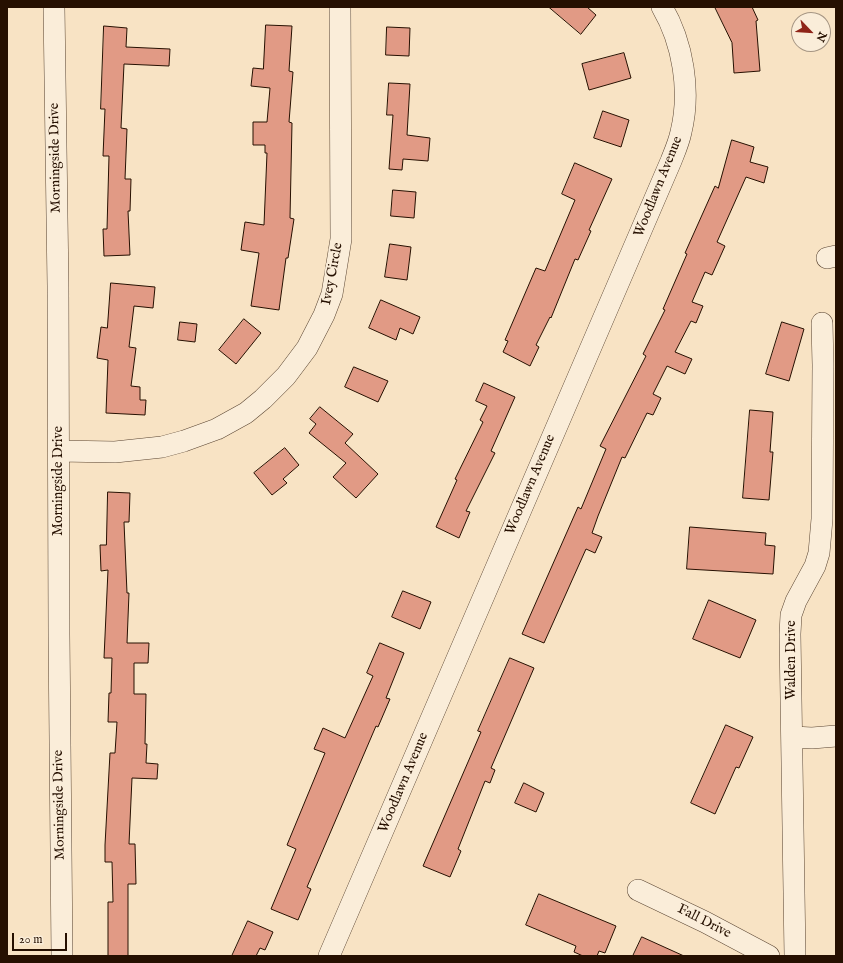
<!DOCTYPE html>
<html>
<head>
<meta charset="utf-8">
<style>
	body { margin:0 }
	#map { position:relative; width:843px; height:963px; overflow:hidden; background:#f8e3c4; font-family:"IM FELL English",serif }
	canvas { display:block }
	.frame { position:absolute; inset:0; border:8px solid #261001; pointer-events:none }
	.north { position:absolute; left:791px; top:12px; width:40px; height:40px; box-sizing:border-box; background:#faedd9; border:1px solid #a59583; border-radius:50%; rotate:115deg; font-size:11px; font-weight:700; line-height:16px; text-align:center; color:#261001 }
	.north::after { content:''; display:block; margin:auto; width:14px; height:18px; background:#8f2418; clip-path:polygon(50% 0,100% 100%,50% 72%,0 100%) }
	.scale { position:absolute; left:12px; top:933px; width:55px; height:18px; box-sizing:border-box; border:2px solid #261001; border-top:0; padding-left:5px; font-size:12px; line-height:14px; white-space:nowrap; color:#261001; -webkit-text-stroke:3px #faedd9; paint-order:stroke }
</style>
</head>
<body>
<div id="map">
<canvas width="843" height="963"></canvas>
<div class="frame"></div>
<div class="north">N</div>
<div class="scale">20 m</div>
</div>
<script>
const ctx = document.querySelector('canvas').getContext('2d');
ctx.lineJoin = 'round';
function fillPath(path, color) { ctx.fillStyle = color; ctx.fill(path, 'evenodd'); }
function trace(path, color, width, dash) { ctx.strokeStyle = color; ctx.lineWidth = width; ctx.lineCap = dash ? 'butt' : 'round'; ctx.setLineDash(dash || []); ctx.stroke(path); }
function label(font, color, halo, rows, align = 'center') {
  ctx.font = font + ' "IM FELL English",serif'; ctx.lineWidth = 3.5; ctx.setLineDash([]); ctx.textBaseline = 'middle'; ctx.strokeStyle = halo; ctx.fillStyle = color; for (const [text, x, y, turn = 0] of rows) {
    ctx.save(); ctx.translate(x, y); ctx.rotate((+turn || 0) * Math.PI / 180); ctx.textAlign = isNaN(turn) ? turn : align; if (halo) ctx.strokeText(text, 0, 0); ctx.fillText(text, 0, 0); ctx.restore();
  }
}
const building = new Path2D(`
	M549,7h38l9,8 -15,19z
	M715,7h37l6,13 -2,1 4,50 -26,2 -2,-30z
	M266,25l26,1 -3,45 4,1 -4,50 3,1 -2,95 4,1 -6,39h-2l-7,52 -28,-4 8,-53 -18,-3 4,-28 19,3 3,-72h-2v-8h-12v-23h14l3,-34 -19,-2 2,-18 10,1z
	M104,26l23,2 -1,19 44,2 -1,17 -45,-2 -3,64 6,1 -2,50h6l-1,32h-2l2,44 -26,1 -1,-27h4l2,-73h-6l2,-47h-4z
	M387,27l23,1 -1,28 -23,-1z
	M624,53l7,25 -42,12 -7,-26z
	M389,83l21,1 -3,51 23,3 -2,23 -25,-2 -1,11 -13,-1 4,-54h-6z
	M603,111l26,9 -8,27 -27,-9z
	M732,140l22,7 -4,15 18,5 -4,16 -18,-6 -29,65 8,4 -13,29 -7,-3 -13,30 11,4 -7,17 -5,-2 -16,31 17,7 -7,15 -18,-8 -14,28 8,4 -8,17 -6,-2 -22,45 -3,-1 -24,59 -6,17 10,4 -7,16 -9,-4 -42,94 -22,-9 56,-127 3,2 25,-60 -6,-3 46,-90 -3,-2 22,-44 -2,-1 24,-55 -2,-1 30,-67 3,2z
	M575,163l37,16 -23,51 2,1 -13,29 -3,-1 -24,59 -1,-1 -14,28 3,2 -9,19 -27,-14 5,-11 -3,-1 31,-72 9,3 30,-71 -13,-6z
	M393,190l23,2 -2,26 -23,-2z
	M390,244l21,3 -4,33 -22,-3z
	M111,283l44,4 -2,21 -19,-2 -5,41 7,1 -5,38 9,1v13h6l-1,15 -39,-2 2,-53 -11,-2 4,-31 6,1z
	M381,300l39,17 -7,17 -13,-6 -4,12 -27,-12z
	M244,319l17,14 -25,31 -17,-14z
	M180,322l17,2 -2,18 -17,-2z
	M782,322l22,7 -15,52 -23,-7z
	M354,367l34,14 -10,21 -33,-15z
	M484,383l31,14 -24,54 4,2 -29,58 4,1 -11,26 -23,-11 21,-47 -2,-1 28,-57 -3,-2 7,-14 -11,-5z
	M320,407l33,27 -8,9 33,31 -22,24 -23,-21 13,-14 -37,-30 7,-9 -6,-5z
	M750,410l23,2 -3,40h3l-4,48 -26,-2z
	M285,448l14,17 -16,14 4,4 -15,12 -18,-22z
	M108,492l22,1 -1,29h-5l3,71h2l-2,50h22l-1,20h-14v31h12l-1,50h2l-1,19 12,1 -1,15 -25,-1 -3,66h6l1,40h-8v72h-20v-54h5l-1,-40h-7v-17l5,-92h5l2,-31h-9l1,-29h2l1,-35h-8l4,-88 -7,1 -1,-26h6z
	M690,527l76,6 -1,12 10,1 -2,28 -86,-5z
	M403,591l28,11 -11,27 -28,-12z
	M709,600l47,20 -16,38 -47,-19z
	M380,643l24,10 -18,45 4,1 -12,28 -2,-1 -69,161 4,2 -13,31 -27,-11 25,-60 -9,-4 38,-92 -11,-4 9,-21 22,10 28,-62 -6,-3z
	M510,658l24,10 -43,100 4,2 -5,13 -5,-2 -27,68 3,2 -11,26 -27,-11 58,-134 -3,-1z
	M726,725l27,12 -14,31 -3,-1 -21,47 -24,-11z
	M524,783l20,10 -8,19 -21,-9z
	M539,894l77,32 -11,27 -6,-2 -2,5h-14l-9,-4 2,-6 -50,-21z
	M248,921l25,11 -8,18 -5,-2 -4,8h-24z
	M642,937l42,19h-51z`);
fillPath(building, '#e19a85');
trace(building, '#261001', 1);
const minor = new Path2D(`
	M54,7l4,279 1,348 3,322
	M827,258l9,-2
	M59,451l56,1 47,-5 22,-6 33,-12 29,-16 17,-14 23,-23 21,-28 17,-33 8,-21 9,-55 -1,-232
	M793,737l19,1 24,-2
	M638,890l67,32 64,34
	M329,956l342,-795c4,-10 8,-19 10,-29 10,-41 2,-89 -19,-125
	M795,956l-5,-322 1,-19 5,-14 19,-35 4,-13 3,-34 1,-154 -1,-42`);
trace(minor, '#5a4532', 22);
trace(minor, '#faedd9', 21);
label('14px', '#261001', '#faedd9', [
	["Morningside Drive",56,158,-91],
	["Woodlawn Avenue",659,187,-68],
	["Ivey Circle",333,274,-79],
	["Morningside Drive",59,481,-90],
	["Woodlawn Avenue",531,485,-67],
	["Walden Drive",792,660,-90],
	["Woodlawn Avenue",404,783,-67],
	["Morningside Drive",60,805,-91],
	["Fall Drive",704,922,27]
]);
</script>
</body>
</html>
